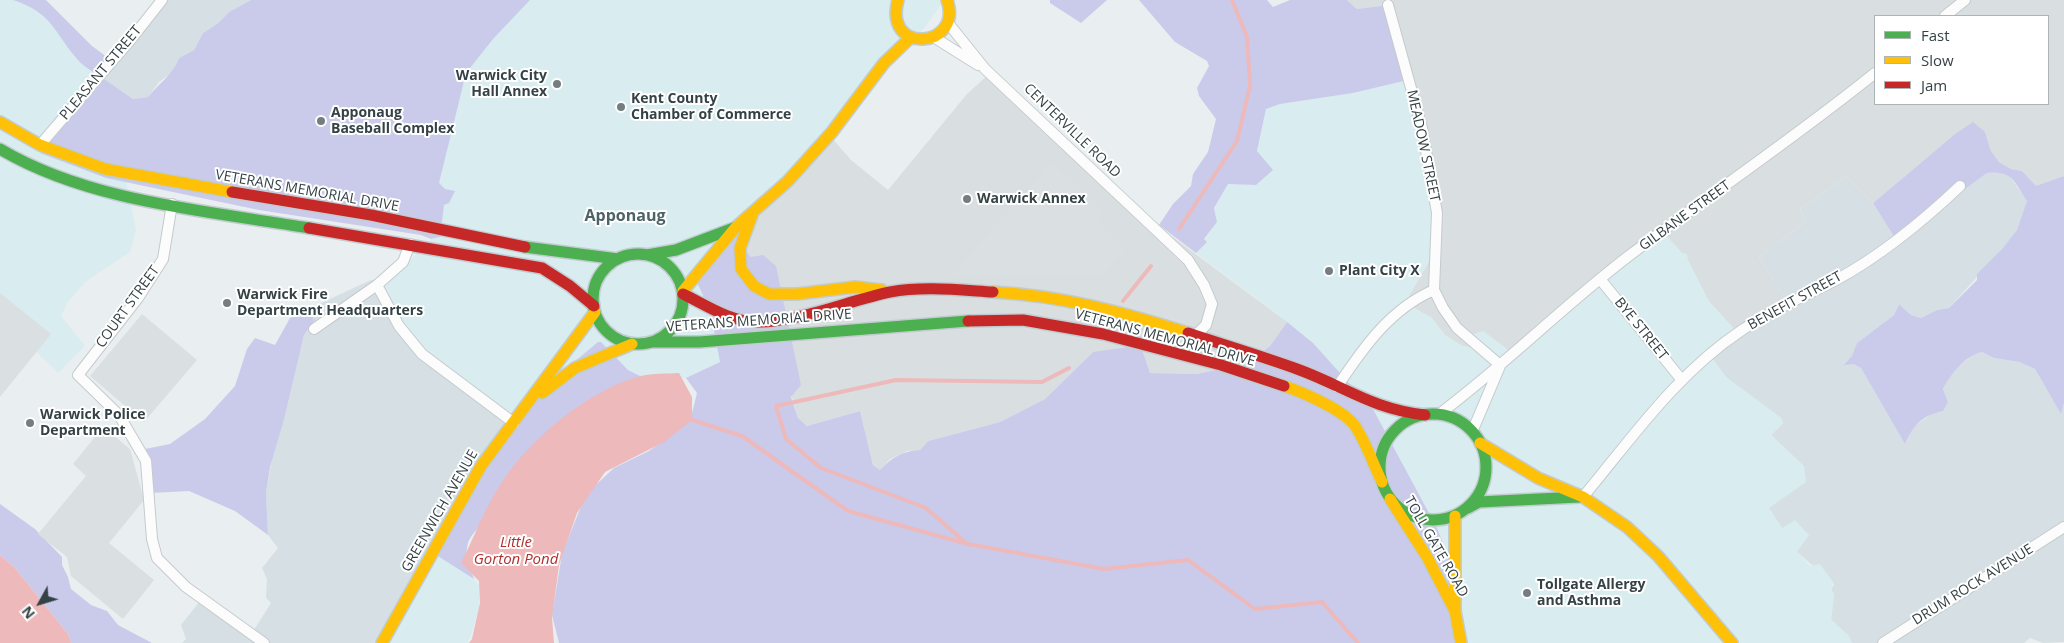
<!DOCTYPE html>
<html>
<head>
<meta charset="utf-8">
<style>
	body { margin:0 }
	#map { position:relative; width:2064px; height:643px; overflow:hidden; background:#e9eef0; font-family:"Open Sans",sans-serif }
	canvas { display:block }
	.legend { position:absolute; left:1874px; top:15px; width:175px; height:90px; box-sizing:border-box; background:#fff; border:1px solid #aeb3b5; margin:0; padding:6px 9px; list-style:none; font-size:15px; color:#354245 }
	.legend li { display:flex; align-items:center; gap:10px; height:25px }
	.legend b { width:25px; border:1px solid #aeb3b5 }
	.north { position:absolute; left:15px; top:578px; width:50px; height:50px; -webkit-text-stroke:4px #fff; paint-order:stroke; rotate:231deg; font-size:14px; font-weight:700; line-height:20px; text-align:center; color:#354245 }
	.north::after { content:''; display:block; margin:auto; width:18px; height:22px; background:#354245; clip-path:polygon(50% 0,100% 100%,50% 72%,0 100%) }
</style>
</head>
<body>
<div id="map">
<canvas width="2064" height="643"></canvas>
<ul class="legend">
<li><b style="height:6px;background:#4caf50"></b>Fast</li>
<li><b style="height:6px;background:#ffc107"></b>Slow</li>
<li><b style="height:6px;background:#c62828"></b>Jam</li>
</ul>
<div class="north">N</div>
</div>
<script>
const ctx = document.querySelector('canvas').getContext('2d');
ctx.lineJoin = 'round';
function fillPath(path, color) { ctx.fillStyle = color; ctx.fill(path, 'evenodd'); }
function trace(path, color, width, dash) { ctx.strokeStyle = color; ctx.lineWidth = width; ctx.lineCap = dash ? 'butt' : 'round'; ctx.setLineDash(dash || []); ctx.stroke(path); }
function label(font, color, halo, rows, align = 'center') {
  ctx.font = font + ' "Open Sans",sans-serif'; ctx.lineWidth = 4; ctx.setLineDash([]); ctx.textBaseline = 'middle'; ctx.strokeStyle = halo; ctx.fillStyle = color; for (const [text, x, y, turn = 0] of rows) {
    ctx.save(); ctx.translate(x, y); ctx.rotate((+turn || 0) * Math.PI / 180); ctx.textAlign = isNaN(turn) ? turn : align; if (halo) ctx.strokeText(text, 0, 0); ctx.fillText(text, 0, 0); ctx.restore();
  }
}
fillPath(new Path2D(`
	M162,0h89l-22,12 -12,12 -14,9 -9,17 -15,8 -5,13 -15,11 -11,15 -15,2 -33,-23z
	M2003,172l6,3 18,26 -9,29 -16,19 -53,59 -12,2 -16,8 -10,-3 -12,-11 -5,11 -37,28 -4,13 -10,8h10l8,4 44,75 7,-15 36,-26 -5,-13 11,-20 21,-15 7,-2 12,6 25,4 16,7 26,44 3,-10v239l-21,1 -13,-5 -6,5h-172l-4,-8 -17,-15 3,-26 -3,-4 3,-6 -37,-32 -28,-44 34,-42 -32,-31 12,-12 -2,-5 -54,-40 -17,-22 77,-55 -28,-44 46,-35 -5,-13 46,-32 27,26 23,37 91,-67z
	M371,280l14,3 -1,8 127,131 -129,221h-200l4,-4 -5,-14 19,-24 52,32 19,-30 -5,-5 1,-19 -5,-11 16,-20 -10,-13 -2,-42 8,-46 11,-31 19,-81 10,-15 -3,1 10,-18z`), '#d6e0e4');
fillPath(new Path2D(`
	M0,0h13l17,5 27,23 22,33 18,14 -57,77 66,26 20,4 10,48 -6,22 -45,30 -18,21 -6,13 24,30 -27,27 -58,-57z
	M522,0h422l-18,26 -93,105 -141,143 13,21 8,24 7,43 -34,16 -38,2 -20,-10 -27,-28 -90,80 -91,-67 -36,-64 2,-6 45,-46 9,-2 -6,-58 21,-98z
	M1408,80l29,136 -3,38 -29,49 27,15 13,17h27l11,-4 29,22 151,-121 19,21 5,1 51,79 -28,23 17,22 54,40 2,5 -12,12 33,31 2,16 -37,26 13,20 13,-8 14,15 -12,17 13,14 10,-2 13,18 -2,8 3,4 -3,26 17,15 4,8h-385l-18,-84 -18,-41 -154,-204 -81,-61 10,-11 -2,-2 13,-18 -3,-13 14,-26 28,2 1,-34 9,-42 14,-5 73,-11z
	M433,553l41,26 6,8 -1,22 -9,29 -3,5h-85z`), '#d9ecf0');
fillPath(new Path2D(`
	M1347,0h717v176l-28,11 -14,-16 -11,-2 -12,-7 -8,-11 -6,-19 -30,2 -82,69 -27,-26 -46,32 5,13 -46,35 28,44 -49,32 -29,-32 -21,-41 -1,-6 -5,-1 -19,-21 -151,121 -29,-22 -11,4 -2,12 -7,-1 -18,-11 -13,-17 -27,-15 29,-50 2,-14 -12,-95 -36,-139 -31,4zM1875,16h173v88h-173z
	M988,75l166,148 133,99 -17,24 -24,18 -50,10 -46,-1 -7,-21h-50l-48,47 -45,23 -72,19 -8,9 -13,1 -17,8 -10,11 -7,-5 -13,-54 -53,15 -9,-8 -47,-161 -19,-23 98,-98 21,24 37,30 79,-96z`), '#d9dfe1');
fillPath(new Path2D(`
	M13,0h33l46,46 19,14 -11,16 33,23 15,-2c11,-14 25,-22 31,-39l15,-8 9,-17 14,-9 12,-12 22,-12h279l-37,39 -27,34 -27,110 6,6 10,2 -6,12 -5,2 -4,32 -9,2 -10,-4 -162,-25 -153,-32 -66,-25 57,-78c-6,-5 -14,-9 -19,-15 -24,-27 -25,-47 -65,-60z
	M1050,0h57l-26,23 -31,-20z
	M1139,0h128l6,7 17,-7h57l10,9 31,-4 20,75 -55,13 -73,11 -14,5 -9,42 16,19 -17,15 -28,-1 -14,24 3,14 -13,17 3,3 -11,11 -37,-28 14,-21 18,-18 2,-12 15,-22 8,-33 -17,-23 -2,-8 12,-22 -2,-5 -32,-19z
	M1973,122l12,10 6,19 8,11 12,7 11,2 14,15 28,-10v227l-3,11 -26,-45 -16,-7 -25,-4 -12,-6c-19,5 -30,21 -39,37l5,13 -5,9c-20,4 -30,14 -38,33l-44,-76 -8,-4 -10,1 9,-9 5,-13 37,-28 5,-11 12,11 10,3 16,-8 12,-2 28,-28v-6l25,-25 15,-19 10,-29c-14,-20 -13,-30 -40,-28l-91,67 -23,-37 82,-69z
	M732,234l19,23 12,-2 13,11 25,119 -10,12 7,21 9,8 53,-15 13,54 7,5c12,-13 23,-19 40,-20l8,-9 72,-19 45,-23 48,-47 42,-6 8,6 7,21 46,1 50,-10 24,-18 17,-24 26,21 61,68 63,117 12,31 18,84h-908l-7,-28 10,-61 24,-60 28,-26 35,-17 41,-30 7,-28 -11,-15 34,-16c-6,-34 -10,-58 -28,-88z
	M321,303l-9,17 4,-2 -12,17 -19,81 -15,51 -4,26 2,42 -33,-24 -46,-20 -39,2 -10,-43 30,-6 35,-25 30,-33 12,-37 8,-11 20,7 15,-27z
	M598,342h3l27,28 20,10c-28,24 -173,138 -180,163 -4,17 1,21 6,36l-41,-26 47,-88 87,-97z
	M0,504l35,25 27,28v8l6,12 3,12 20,16 16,6 11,14 34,18h-81l-3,-9 -53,-66 -15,-13z`), '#cacbeb');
fillPath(new Path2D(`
	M1052,162l50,47 -5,9 28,32 -22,25h-152z
	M0,293l51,41 -51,63z
	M142,314l55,46 -53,62 -54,-46z
	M103,427l27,22 14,51 -35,43 45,37 -31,39 -52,-43 -4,-19 -29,-23 48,-58 -13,-12z`), '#dadfe1');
fillPath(new Path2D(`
	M679,373l13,24v23l-28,22 -59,30 -28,41 -18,52 -7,53 2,25h-85l3,-4 8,-36 -1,-22 -18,-18c14,-27 25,-59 43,-84 28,-42 88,-91 137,-103 12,-3 26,-2 38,-3z
	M0,555l15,13 53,66 3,9h-71z`), '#edb9ba');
trace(new Path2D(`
	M1179,229l58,-88 13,-55 -3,-49 -15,-37
	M1123,301l28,-35
	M692,420l50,16 106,75 120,33 136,25 84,-9 67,49 67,-7 36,41
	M966,543l-40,-35 -105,-40 -35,-29 -10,-33 120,-26 146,2 27,-14`), '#edb9ba', 4);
const street = new Path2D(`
	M1388,5l34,123 15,85 -3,77 9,18 14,20 43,37
	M1945,16l20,-16
	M948,23l37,46 203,191 16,25 8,19 -6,21 -12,12
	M935,38l43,27
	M40,145l92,-107 30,-38
	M172,204l-9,55 -25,39 -60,77 41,40 27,46 6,78 5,19 29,29 78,56
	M410,244l-7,18 -26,23 22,41 23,28 92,69
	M1600,279l81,100
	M314,329l63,-44
	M1337,387c26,-39 53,-78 97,-97
	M1438,415c67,-50 125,-109 192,-160 81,-61 166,-118 245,-182
	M1472,432l28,-66
	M1583,497c49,-59 94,-124 159,-167 30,-20 63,-34 94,-50 46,-25 86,-58 124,-94
	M1883,643l181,-116`);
const fast = new Path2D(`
	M0,149c89,53 209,62 309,79
	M525,247l93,12
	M593 299a45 45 0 1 1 90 0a45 45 0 1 1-90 0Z
	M647,255l29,-5 58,-22
	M653,342h46l269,-21
	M1380 467a53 53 0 1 1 106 0a53 53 0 1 1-106 0Z
	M1468,508l11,-6 100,-5`);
const slow = new Path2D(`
	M898,0c-15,56 66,48 49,0
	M0,122l40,23 65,24 127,23
	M752,215l-12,33 1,21 13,17 15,8h28l58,-7 27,3
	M683,291l53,-64 52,-46 44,-49 52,-69 26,-25
	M993,292c66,3 132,21 195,41
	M1284,386c18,6 60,24 71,40 11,16 18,38 27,56
	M542,393l33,-25 57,-24
	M1480,443l58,35 45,19 44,30 31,29 74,87
	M1390,499l37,58 28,54
	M1455,516v95l6,32
	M382,643l99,-177 114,-154`);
const jam = new Path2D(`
	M232,192l139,23 154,32
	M309,228l233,40 28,18 24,20
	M683,294c23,11 47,28 74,28 38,1 94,-22 133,-30 33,-6 69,-2 103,0
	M968,321l55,-1 80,14 118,31 63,21
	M1188,333c36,12 73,23 109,36 47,17 75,40 128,46`);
trace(street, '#c5cacc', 12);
trace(fast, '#c2ccd0', 14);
trace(slow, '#c2ccd0', 14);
trace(jam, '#c2ccd0', 14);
trace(street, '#fcfcfd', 10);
trace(fast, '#4caf50', 11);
trace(slow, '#ffc107', 11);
trace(jam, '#c62828', 11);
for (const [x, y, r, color] of [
	[557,84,5,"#747e81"],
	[621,107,5,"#747e81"],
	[321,121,5,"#747e81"],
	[967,199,5,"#747e81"],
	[1329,271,5,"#747e81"],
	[227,303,5,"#747e81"],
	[30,423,5,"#747e81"],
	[1527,593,5,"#747e81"]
]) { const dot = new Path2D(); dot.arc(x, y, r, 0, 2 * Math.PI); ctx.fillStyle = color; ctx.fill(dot); trace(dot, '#fff', 2); }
label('14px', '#354245', '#fff', [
	["PLEASANT STREET",101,73,-50],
	["CENTERVILLE ROAD",1072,131,44],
	["MEADOW STREET",1423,146,78],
	["VETERANS MEMORIAL DRIVE",307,191,10],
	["GILBANE STREET",1685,216,-36],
	["BENEFIT STREET",1795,301,-29],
	["COURT STREET",128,307,-54],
	["VETERANS MEMORIAL DRIVE",759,321,-4],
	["BYE STREET",1641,329,51],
	["VETERANS MEMORIAL DRIVE",1165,338,15],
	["GREENWICH AVENUE",440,511,-60],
	["TOLL GATE ROAD",1436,547,60],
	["DRUM ROCK AVENUE",1973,585,-32]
]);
label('bold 14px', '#354245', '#fff', [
	["Warwick City",547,76,"right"],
	["Hall Annex",547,92,"right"],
	["Kent County",631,99],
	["Chamber of Commerce",631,115],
	["Apponaug",331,113],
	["Baseball Complex",331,129],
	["Warwick Annex",977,199],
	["Plant City X",1339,271],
	["Warwick Fire",237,295],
	["Department Headquarters",237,311],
	["Warwick Police",40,415],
	["Department",40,431],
	["Tollgate Allergy",1537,585],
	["and Asthma",1537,601]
], 'left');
label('italic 15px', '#b03030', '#fff', [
	["Little",516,543],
	["Gorton Pond",516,560]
]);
label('bold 16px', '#4c6368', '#fff', [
	["Apponaug",625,216]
]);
</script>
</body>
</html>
